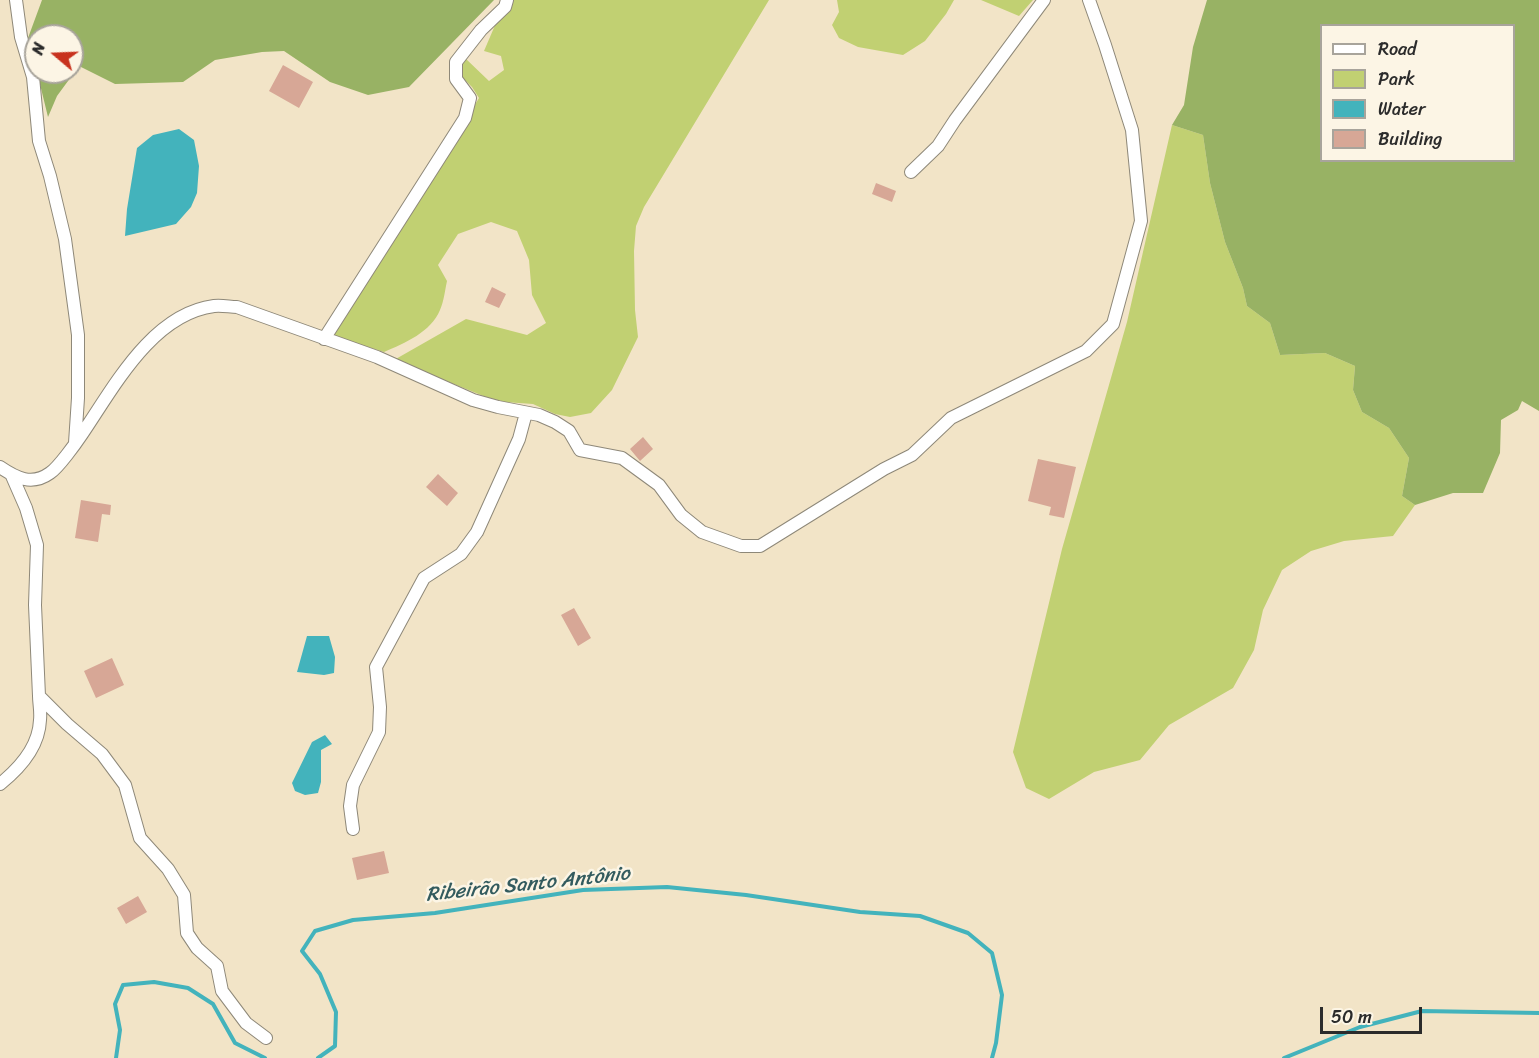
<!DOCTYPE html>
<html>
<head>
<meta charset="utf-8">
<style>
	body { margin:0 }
	#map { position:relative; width:1539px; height:1058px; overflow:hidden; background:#f2e4c7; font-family:Sriracha,sans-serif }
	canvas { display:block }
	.legend { position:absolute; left:1320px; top:24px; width:195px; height:138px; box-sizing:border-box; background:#fcf5e5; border:2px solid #a8a49b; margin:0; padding:8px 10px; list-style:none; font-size:18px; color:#2b2b2b }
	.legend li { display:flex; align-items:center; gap:12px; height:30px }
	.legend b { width:30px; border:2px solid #a8a49b }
	.north { position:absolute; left:24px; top:24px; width:60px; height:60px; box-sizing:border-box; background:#fcf5e5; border:2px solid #a8a49b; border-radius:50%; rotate:289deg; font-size:16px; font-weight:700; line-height:24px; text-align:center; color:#2b2b2b }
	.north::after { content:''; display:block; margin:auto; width:21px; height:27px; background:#c8321e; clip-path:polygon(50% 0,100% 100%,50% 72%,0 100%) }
	.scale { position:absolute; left:1320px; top:1007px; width:102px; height:27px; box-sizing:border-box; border:3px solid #2b2b2b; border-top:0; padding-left:8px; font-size:18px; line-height:21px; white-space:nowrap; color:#2b2b2b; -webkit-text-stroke:4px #fcf5e5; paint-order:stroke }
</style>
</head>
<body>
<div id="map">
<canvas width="1539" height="1058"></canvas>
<ul class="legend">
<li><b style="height:8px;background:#fff"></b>Road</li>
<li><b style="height:16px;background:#c1d072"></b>Park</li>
<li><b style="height:16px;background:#43b3bc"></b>Water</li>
<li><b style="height:16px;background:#d7a796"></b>Building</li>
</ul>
<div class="north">N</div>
<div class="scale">50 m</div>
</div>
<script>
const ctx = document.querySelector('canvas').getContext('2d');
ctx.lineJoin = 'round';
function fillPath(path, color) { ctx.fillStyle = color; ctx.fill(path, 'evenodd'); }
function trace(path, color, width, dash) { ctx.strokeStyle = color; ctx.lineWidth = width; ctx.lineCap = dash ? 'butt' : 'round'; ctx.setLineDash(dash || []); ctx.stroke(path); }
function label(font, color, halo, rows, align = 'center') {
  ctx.font = font + ' Sriracha,sans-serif'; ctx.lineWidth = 5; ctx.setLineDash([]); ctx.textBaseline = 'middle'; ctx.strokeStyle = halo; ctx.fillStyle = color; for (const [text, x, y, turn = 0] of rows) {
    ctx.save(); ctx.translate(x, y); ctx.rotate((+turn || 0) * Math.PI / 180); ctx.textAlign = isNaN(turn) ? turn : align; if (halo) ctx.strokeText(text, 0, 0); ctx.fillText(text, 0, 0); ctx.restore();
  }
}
fillPath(new Path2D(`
	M509,0h260l-125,207 -8,19 -2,25 1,59 3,27 -26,53 -21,23 -21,4 -15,-3 -22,-10 -28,-2 -19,-5 -92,-37 72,-41 61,16 19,-12 -14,-28 -3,-35 -12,-29 -26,-9 -33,12 -20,31 9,16c-2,9 -3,20 -7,29 -9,22 -35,33 -56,42l-55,-17 62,-92 88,-145 -7,-11 -11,-11 -1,-13 5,-5 24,23 15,-11 -3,-14 -17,-5 12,-28z
	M837,0h117l-8,14 -21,27 -22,14 -45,-8 -19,-9 -7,-13 7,-13z
	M981,0h52l-14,16z
	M1172,125l31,10 7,48 15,59 18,46 4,18 23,17 10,32 45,-2 30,13 -2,24 9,22 27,16 20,30 -7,38 13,9 -22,31 -49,5 -33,10 -29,19 -19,40 -9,40 -21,38 -64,37 -29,35 -46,12 -45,27 -23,-11 -13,-36 49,-203 65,-227z`), '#c1d072');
fillPath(new Path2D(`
	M42,0h452l-85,87 -41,8 -38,-13 -46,-31 -22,1 -47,8 -32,22 -68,2 -36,-18 -22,30 -9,21 -11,-45h35v-36h-36v32l-8,-30z
	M1207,0h332v411l-17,-10 -4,9 -17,10 -1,33 -17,40h-30l-38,12 -13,-9 7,-38 -20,-30 -27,-16 -9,-22 2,-24 -30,-13 -45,2 -10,-32 -23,-17 -4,-18 -18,-46 -15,-59 -7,-48 -31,-10 12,-20 9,-58zM1322,26h192v134h-192z`), '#98b264');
fillPath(new Path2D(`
	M179,129l15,11 5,26 -2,27 -6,14 -15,17 -51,12 2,-27 10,-61 16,-13z
	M307,636h22l6,21 -1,16 -10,2 -27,-3z
	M325,735l7,9 -11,6v32l-3,11 -13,2 -10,-4 -3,-8 20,-41z`), '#43b3bc');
trace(new Path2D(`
	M116,1058l4,-28 -5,-26 8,-19 31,-3 34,6 25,16 22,39 30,15
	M318,1058l17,-12 1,-34 -16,-38 -18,-23 13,-20 38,-11 82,-7 148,-23 84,-3 79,8 114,17 60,4 48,17 24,20 10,42 -6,48 -4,15
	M1284,1058l76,-31 62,-16 117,2`), '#43b3bc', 4);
fillPath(new Path2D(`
	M283,65l30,17 -14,26 -30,-17z
	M876,183l20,8 -4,11 -20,-8z
	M492,287l14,7 -7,14 -14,-6z
	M643,437l10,12 -13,12 -10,-12z
	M1038,459l38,8 -12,51 -15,-3 2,-8 -23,-6z
	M438,474l20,19 -11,13 -21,-19z
	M81,500l30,5 -1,10 -8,-1 -4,28 -23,-4z
	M574,608l17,30 -13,8 -17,-31z
	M112,658l12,27 -28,13 -12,-27z
	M384,851l5,22 -32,7 -5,-22z
	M138,896l9,16 -21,12 -9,-16z`), '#d7a796');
const minor = new Path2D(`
	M16,0l5,37 12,40 6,64 11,35 15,63 13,96v63l-3,45
	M911,172l27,-26 17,-26 89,-120
	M324,339l141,-221 5,-20 -14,-19v-17l25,-32 24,-23 2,-7
	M0,467c16,11 32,19 50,6 8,-5 26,-30 32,-39 32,-47 70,-120 132,-128 8,-1 16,1 23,1l140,50 96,43 25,7 41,8 16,7 14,9 11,19 42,8 37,27 22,30 21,17 39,14h19l124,-77 28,-14 39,-37 135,-67 27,-27 28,-103 -9,-91 -27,-85 -16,-45
	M12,476l14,32 11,37 -2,60 4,91 28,28 35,30 23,31 15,53 28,31 16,26 3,38 10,15 20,18 5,25 24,32 20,15
	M0,784c20,-16 39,-37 40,-64 1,-8 -1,-17 -1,-24
	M353,829l-3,-23 3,-21 26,-53 1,-25 -4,-40 48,-89 37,-24 16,-22 42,-93 7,-26`);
trace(minor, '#8e8879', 14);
trace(minor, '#fff', 12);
label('italic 20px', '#335b5e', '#fcf5e5', [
	["Ribeirão Santo Antônio",528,885,-6]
]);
</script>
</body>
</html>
